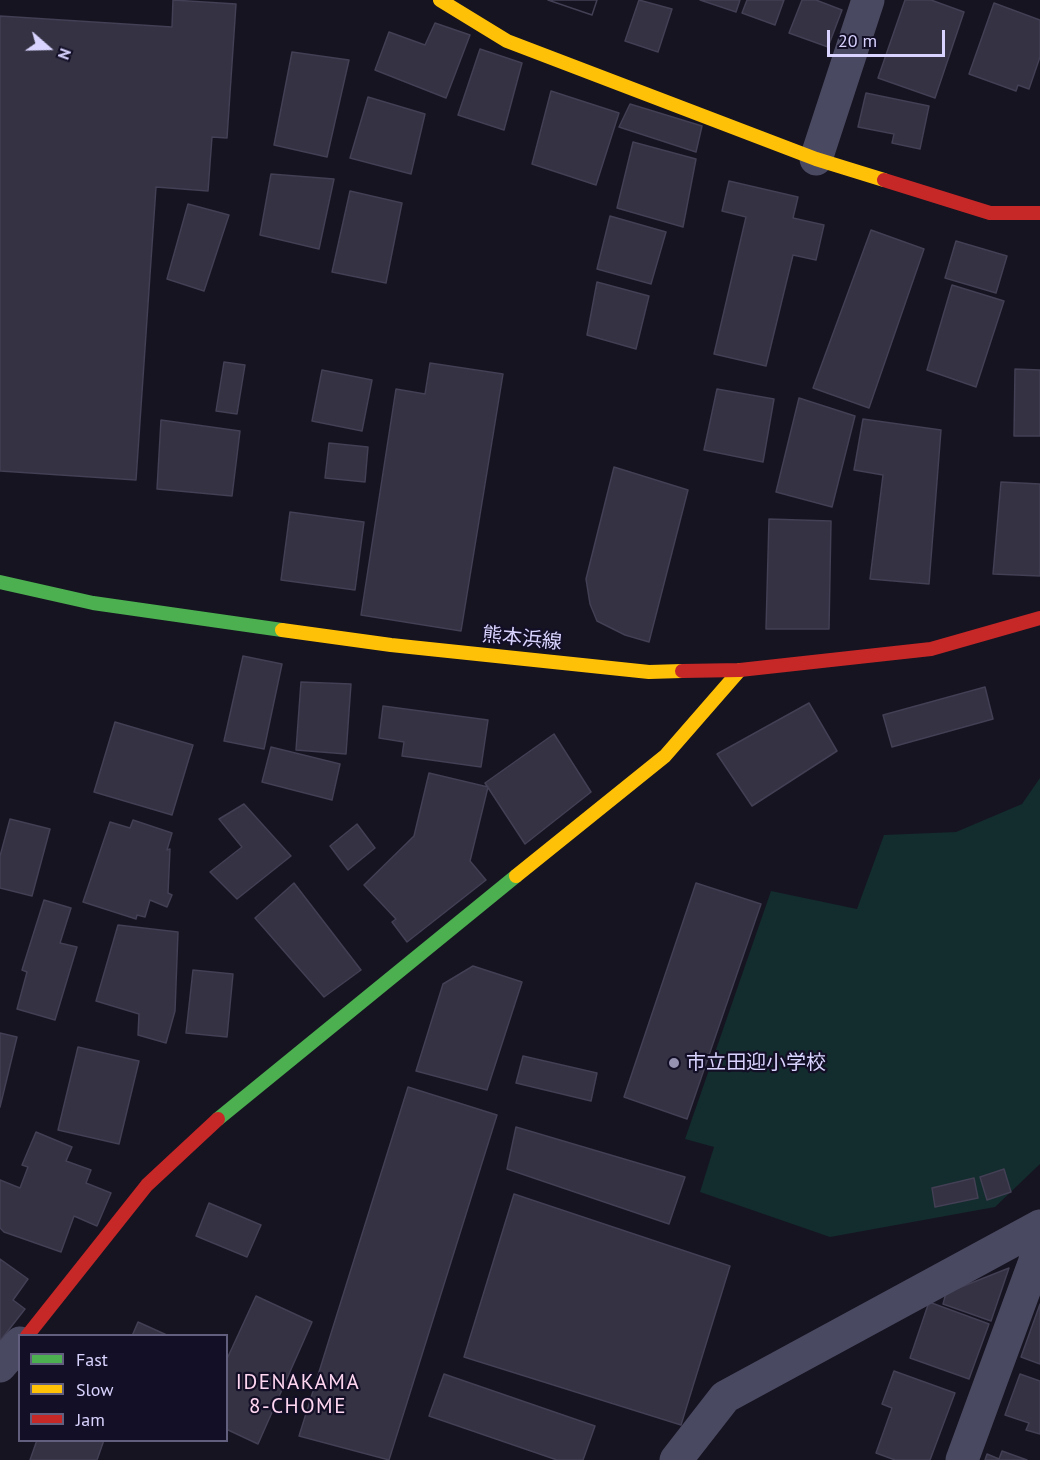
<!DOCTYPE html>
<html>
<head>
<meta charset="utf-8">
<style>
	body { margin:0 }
	#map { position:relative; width:1040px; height:1460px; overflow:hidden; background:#161421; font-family:"PT Sans",sans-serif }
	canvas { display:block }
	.legend { position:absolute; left:18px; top:1334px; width:210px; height:108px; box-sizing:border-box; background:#130f26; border:2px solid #625e7d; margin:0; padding:8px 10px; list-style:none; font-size:18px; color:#d9d4ff }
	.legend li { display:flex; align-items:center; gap:12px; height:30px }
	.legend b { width:30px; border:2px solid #625e7d }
	.north { position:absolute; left:18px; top:18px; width:60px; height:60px; -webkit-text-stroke:4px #130f26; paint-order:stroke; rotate:110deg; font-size:16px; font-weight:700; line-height:24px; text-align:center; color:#d9d4ff }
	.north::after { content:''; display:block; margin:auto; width:21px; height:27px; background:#d9d4ff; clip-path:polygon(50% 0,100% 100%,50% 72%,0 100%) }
	.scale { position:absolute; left:827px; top:30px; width:118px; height:27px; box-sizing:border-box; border:3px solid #d9d4ff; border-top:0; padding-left:8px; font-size:18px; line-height:21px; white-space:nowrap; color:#d9d4ff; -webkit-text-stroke:4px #130f26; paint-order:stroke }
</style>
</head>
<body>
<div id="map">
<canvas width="1040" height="1460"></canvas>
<ul class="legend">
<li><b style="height:8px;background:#4caf50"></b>Fast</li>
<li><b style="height:8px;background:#ffc107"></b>Slow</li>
<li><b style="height:8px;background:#c62828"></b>Jam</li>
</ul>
<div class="north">N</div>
<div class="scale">20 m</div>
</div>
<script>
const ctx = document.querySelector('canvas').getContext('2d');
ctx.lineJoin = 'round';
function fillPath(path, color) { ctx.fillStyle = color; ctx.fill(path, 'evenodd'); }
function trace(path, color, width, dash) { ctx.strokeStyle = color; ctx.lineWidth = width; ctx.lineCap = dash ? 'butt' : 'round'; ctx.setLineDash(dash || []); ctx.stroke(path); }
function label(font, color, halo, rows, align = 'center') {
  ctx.font = font + ' "PT Sans","Noto Sans JP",sans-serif'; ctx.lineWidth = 4.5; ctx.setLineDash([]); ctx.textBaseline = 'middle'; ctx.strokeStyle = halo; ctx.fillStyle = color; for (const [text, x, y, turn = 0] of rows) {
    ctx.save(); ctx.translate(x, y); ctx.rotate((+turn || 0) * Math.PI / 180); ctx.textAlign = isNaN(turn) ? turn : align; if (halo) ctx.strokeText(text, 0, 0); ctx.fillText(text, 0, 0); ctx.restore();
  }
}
fillPath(new Path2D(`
	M1040,778v386l-45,43 -165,30 -130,-45 14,-45 -29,-8 86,-248 86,18 27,-74 72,-3 66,-28z`), '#132c2d');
const building = new Path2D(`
	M173,0l63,4 -9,134 -15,-1 -4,54 -52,-4 -20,293 -136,-9v-455l172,11z
	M548,0h49l-5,15z
	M548,0h49l-5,15z
	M639,0l33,9 -14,43 -33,-11z
	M700,0h40l-4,12z
	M747,0h37l-9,25 -33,-12z
	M802,0h14l26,10 -14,37 -39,-14z
	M905,0h26l33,12 -29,86 -57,-20z
	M994,3l46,17v37l-11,32 -11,-4 -2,6 -47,-17z
	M435,23l35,12 -24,63 -71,-28 14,-38 36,13z
	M480,49l42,14 -18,67 -46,-15z
	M292,52l57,8 -22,97 -53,-12z
	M551,91l68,22 -23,72 -64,-21z
	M866,93l63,13 -9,43 -28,-6 2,-9 -36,-7z
	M368,97l57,17 -14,60 -61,-16z
	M630,104l72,22 -6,26 -77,-25z
	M633,142l63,17 -13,68 -66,-19z
	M271,174l63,5 -15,70 -59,-14z
	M729,181l69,16 -5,21 31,7 -8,35 -23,-5 -27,111 -52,-12 32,-137 -24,-6z
	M350,191l52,12 -16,80 -54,-11z
	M188,204l41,11 -25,76 -37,-12z
	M610,216l56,16 -15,52 -54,-15z
	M871,230l53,19 -55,159 -56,-20z
	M956,241l51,15 -11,37 -51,-15z
	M597,282l52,14 -13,53 -49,-14z
	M952,285l52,16 -28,86 -49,-17z
	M224,362l21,3 -8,49 -21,-3z
	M430,363l73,11 -42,257 -100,-16 35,-226 29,5z
	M1015,369l25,1v66h-26z
	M322,370l50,10 -10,51 -50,-10z
	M717,389l57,10 -11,63 -59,-12z
	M799,398l56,18 -23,91 -56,-15z
	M863,419l78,11 -12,154 -59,-5 13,-104 -29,-5z
	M161,420l79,11 -8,65 -75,-7z
	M329,443l39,4 -3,35 -40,-4z
	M614,467l74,23 -39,152 -24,-7 -28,-14 -7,-17 -4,-25z
	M1001,482l39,2v92l-47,-2z
	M290,512l74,10 -9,68 -74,-10z
	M769,519l62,2 -2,108h-63z
	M243,656l39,8 -18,85 -40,-8z
	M301,682l50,2 -5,70 -50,-4z
	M985,687l8,32 -101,28 -9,-32z
	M809,703l28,48 -85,55 -35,-52z
	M383,706l105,14 -7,47 -79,-11 2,-14 -25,-4z
	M115,722l78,23 -21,70 -78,-23z
	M554,734l37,58 -66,52 -40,-61z
	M271,747l69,17 -8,36 -70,-18z
	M429,773l59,14 -18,74 16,19 -79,62 -15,-20 4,-3 -32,-34 50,-49z
	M244,804l47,52 -54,43 -27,-27 32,-25 -23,-28z
	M10,819l40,10 -18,67 -32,-8v-32z
	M133,820l39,13 -5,17 3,-1 -2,44 4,2 -5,12 -17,-7 -5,17 -8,-2 -1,4 -53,-17 27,-80 20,6z
	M357,824l18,24 -27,22 -18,-24z
	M294,883l67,87 -37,27 -69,-79z
	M696,883l65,21 -74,215 -63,-22z
	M44,900l27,8 -11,35 17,4 -22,73 -38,-11 10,-37 -5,-2z
	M118,925l60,7 -3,79 -9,32 -28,-8 1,-21 -43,-13z
	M473,966l49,16 -35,108 -71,-19 27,-87z
	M193,970l40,4 -6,63 -41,-4z
	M0,1033l17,4 -17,70z
	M78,1047l61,14 -20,83 -61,-14z
	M523,1056l74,17 -6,28 -75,-18z
	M408,1087l89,28 -108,345 -90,-24z
	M516,1127l169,50 -16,47 -162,-55z
	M36,1132l36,15 -6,14 25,9 -5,13 25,10 -14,33 -23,-10 -13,36 -57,-20 -4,-4v-48l20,8 8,-21 -6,-2z
	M1004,1169l7,23 -24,8 -7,-23z
	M974,1178l4,20 -43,9 -3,-19z
	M514,1194l216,72 -49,159 -217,-68z
	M209,1203l52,22 -14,32 -51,-21z
	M0,1259l28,20 -15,21 12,9 -25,32z
	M1009,1268l-18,53 -48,-17 3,-11z
	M256,1296l56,26 -54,122 -32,-15v-68z
	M929,1302l60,22 -20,55 -59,-21z
	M1040,1304v60l-19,-7z
	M138,1322l31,14h-37z
	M894,1371l61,22 -25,67h-35l-19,-7 16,-45 -10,-4z
	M444,1374l151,52 -12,34h-26l-128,-44z
	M1020,1374l20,7v53l-14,-4 3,-7 -24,-8z
	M37,1440h67l-7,20h-67z
	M1002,1451l25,9h-42l2,-6 12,5z`);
fillPath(building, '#343243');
trace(building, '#433f54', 1.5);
trace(new Path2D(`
	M816,159l52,-159
	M0,1366l20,-23
	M676,1460l49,-63 315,-171
	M962,1460l73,-199 5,-35`), '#4a4962', 33);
trace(new Path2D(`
	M0,582l93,21 189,27
	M218,1119l298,-243`), '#4caf50', 14);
trace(new Path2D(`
	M440,0l67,41 309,118 68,21
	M282,630l109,15 258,27 33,-1
	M516,876l149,-120 75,-86`), '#ffc107', 14);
trace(new Path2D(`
	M884,180l106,33h50
	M682,671l58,-1 191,-21 109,-31
	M27,1336l120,-151 71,-66`), '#c62828', 14);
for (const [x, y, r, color] of [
	[674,1063,6,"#9591b1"]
]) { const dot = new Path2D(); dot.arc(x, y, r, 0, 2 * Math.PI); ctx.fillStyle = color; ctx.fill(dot); trace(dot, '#130f26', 2); }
label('20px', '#d9d4ff', '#130f26', [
	["熊本浜線",522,639,6]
]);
label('20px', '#d9d4ff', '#130f26', [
	["市立田迎小学校",686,1063]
], 'left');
ctx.letterSpacing = '1.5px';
label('21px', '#ffd6f0', '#130f26', [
	["IDENAKAMA",298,1383],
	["8-CHOME",298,1407]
]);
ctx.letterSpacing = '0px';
</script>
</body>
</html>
